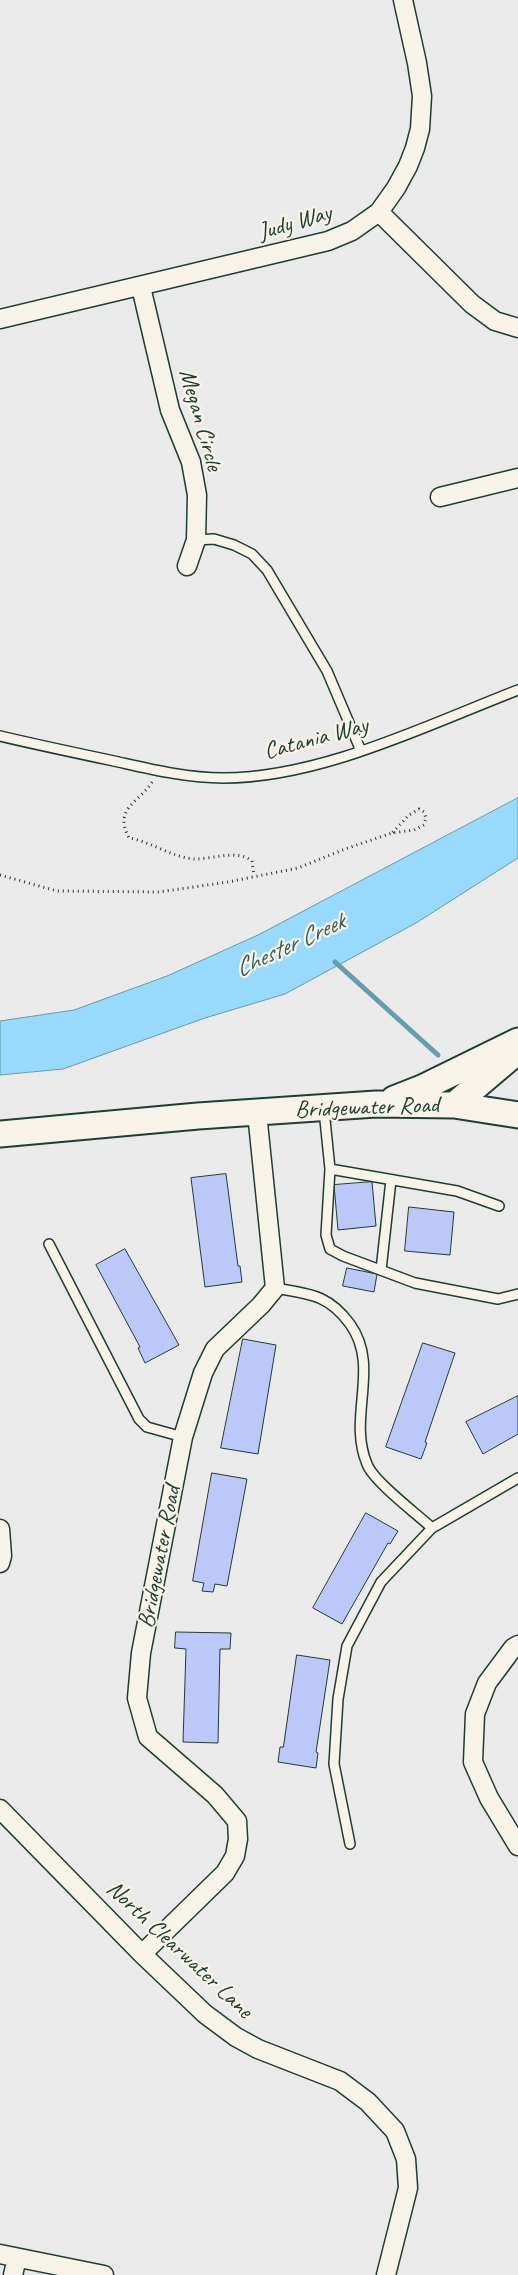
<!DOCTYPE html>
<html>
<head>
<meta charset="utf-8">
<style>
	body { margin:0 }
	canvas { display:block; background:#ebeaeb }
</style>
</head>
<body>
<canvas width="518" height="2275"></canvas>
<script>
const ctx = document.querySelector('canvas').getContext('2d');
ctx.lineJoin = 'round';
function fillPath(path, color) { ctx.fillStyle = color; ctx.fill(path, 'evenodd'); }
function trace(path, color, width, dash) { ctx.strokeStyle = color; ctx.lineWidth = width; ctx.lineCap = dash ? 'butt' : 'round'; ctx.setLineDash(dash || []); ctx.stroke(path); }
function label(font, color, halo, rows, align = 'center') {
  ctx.font = font + ' Caveat,sans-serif'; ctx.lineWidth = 4.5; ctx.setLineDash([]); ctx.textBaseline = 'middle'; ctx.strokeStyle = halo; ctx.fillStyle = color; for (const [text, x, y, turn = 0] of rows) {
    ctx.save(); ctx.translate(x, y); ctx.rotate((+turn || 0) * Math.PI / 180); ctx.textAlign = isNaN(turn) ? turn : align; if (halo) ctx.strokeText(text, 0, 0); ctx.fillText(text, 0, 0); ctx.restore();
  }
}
const water = new Path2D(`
	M518,798v60l-102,65 -131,71 -80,24 -142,51 -63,6v-54l74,-11 93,-34 91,-41z`);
fillPath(water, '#99d9fb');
trace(water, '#689bab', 1);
trace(new Path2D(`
	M335,962l103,93`), '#689bab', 5);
const building = new Path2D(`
	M226,1174l12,92h2l2,16 -37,5 -14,-109z
	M372,1182l4,44 -38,4 -4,-45z
	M409,1207l45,5 -4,43 -45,-4z
	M125,1249l54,96 -34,18 -7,-15 2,-1 -44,-82z
	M347,1268l30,6 -3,18 -31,-6z
	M243,1339l33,6 -18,109 -37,-6z
	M423,1343l32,10 -30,89 2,1 -6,16 -35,-12z
	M518,1396v38l-35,20 -17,-32z
	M212,1473l35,6 -20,107 -12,-2 -2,8 -11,-1 2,-8 -11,-2z
	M366,1513l32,18 -8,13 -2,-1 -46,81 -29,-16z
	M176,1632l55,1 -1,16h-10l-2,94 -35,-1 3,-93 -11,-1z
	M297,1655l33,5 -14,92 2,1 -2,15 -38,-6 2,-15h3z`);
fillPath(building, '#bbc8f9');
trace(building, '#1f3d34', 1);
const lane = new Path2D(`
	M196,540l18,-1 20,6 18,9 15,16 60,101 34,80
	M0,736c38,9 76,17 114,25 36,8 72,17 109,17 98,0 204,-53 295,-88
	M324,1110l6,59 127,22 42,15
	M330,1169l-4,66 4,14 13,7 72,27 83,16 20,-5
	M49,1244l90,175 8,8 36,10
	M381,1270l10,-90
	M275,1288c34,6 53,6 75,36 31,43 -3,93 17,140 6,17 50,50 65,64l86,-50
	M350,1844l-16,-80 4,-65 9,-53 34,-64 51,-54`);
const street = new Path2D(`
	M379,212l93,92 23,17 23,7
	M141,287l29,123 21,52 6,33 -1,45 -9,26
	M0,319l328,-78 24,-10 27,-19 17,-24 12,-22 7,-18 5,-19 2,-33 -5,-33 -14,-63
	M440,497l78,-19
	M0,1529l2,27 -2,7
	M518,1645l-5,3 -26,35 -12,31 -2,48 16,36 29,48
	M0,1809l142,145 63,60 31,23 22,12 82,32 28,21 27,29 11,28 2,29 -22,87
	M142,1954l83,-81 10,-17 3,-17 -1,-18 -22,-26 -67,-58 -11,-39 4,-45 42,-216 20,-64 12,-24 46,-44 14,-17 -18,-175
	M0,2254l104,21
	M13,2275l4,-17`);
const secondary = new Path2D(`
	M394,1099l28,-11 96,-47
	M454,1105l59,-50
	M0,1134l198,-18 178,-12 78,1 64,10`);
trace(lane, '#1f3d34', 12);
trace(street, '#1f3d34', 21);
trace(secondary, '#1f3d34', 29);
trace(new Path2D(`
	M152,782c-13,21 -39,26 -23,56 23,4 44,20 66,21 19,0 42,-10 57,2l2,15
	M0,875l57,16 102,1 69,-10 70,-14 47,-19 47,-16 22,-3 10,-5 2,-7 -2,-6 -5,-3 -10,6 -17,18`), '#1f3d34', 3, [1, 4]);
trace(lane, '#f7f3e8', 9);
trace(street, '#f7f3e8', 18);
trace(secondary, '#f7f3e8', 25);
label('24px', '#1f3d34', '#f7f3e8', [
	["Judy Way",295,223,-16],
	["Megan Circle",200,420,74],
	["Catania Way",316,739,-15],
	["Bridgewater Road",367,1108,-2],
	["Bridgewater Road",160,1557,-79],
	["North Clearwater Lane",179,1950,43]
]);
label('italic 25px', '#375c5c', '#f7f3e8', [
	["Chester Creek",290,946,-25]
]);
</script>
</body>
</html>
